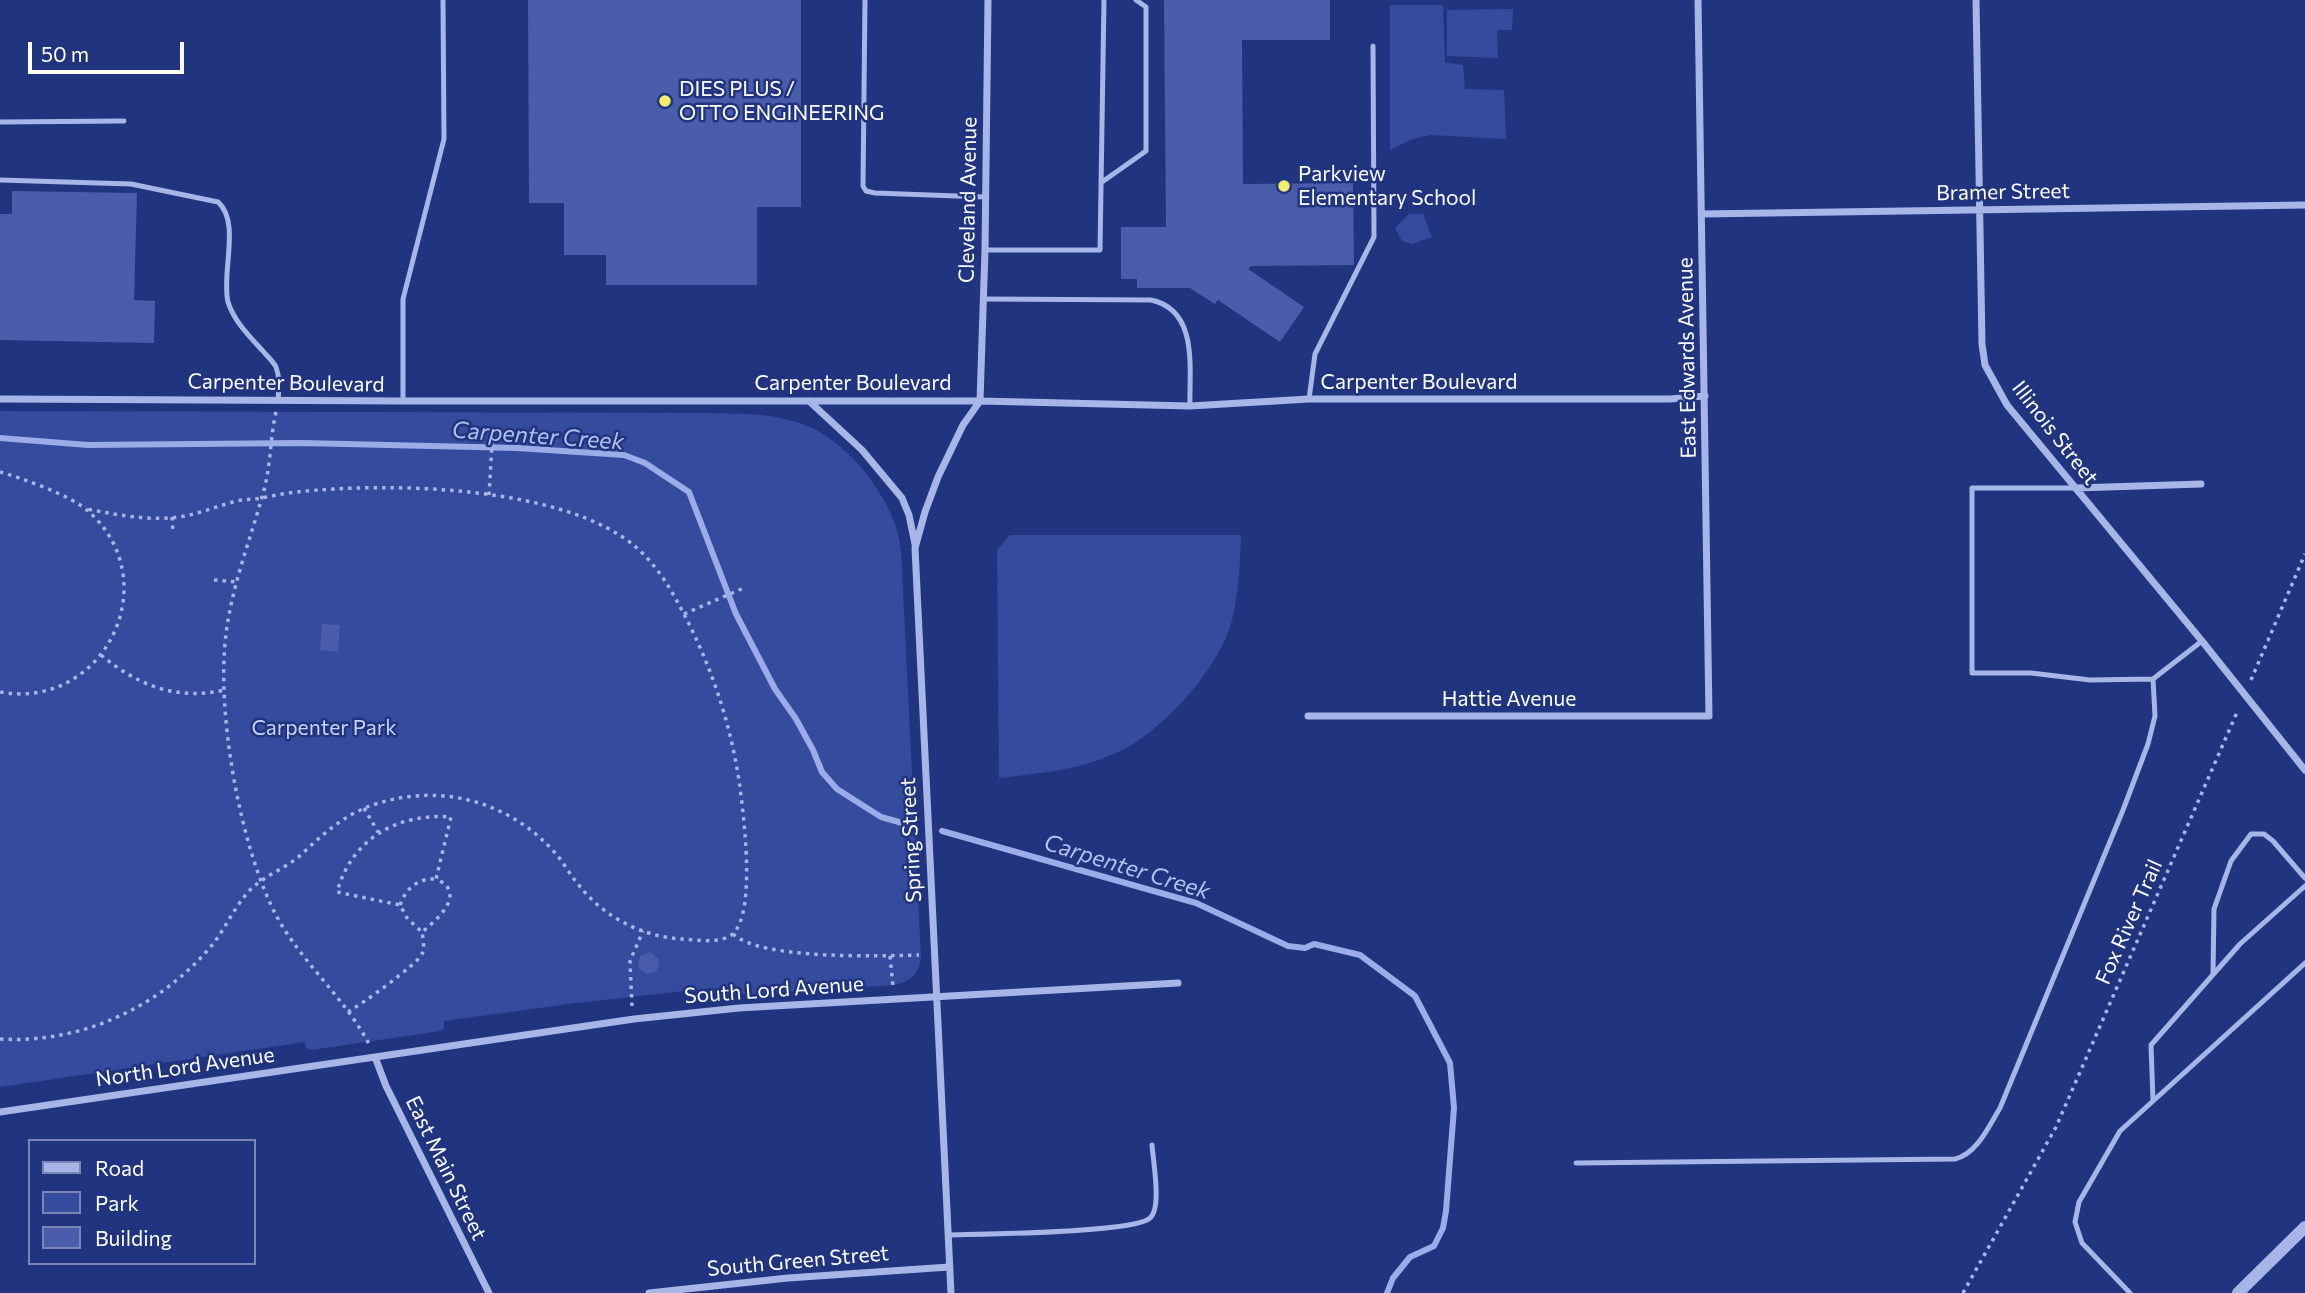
<!DOCTYPE html>
<html>
<head>
<meta charset="utf-8">
<style>
	body { margin:0 }
	#map { position:relative; width:2305px; height:1293px; overflow:hidden; background:#213480; font-family:Commissioner,sans-serif }
	canvas { display:block }
	.legend { position:absolute; left:28px; top:1139px; width:228px; height:126px; box-sizing:border-box; background:#213480; border:2px solid #7a85b3; margin:0; padding:9px 12px; list-style:none; font-size:21px; color:#fff }
	.legend li { display:flex; align-items:center; gap:14px; height:35px }
	.legend b { width:35px; border:2px solid #7a85b3 }
	.scale { position:absolute; left:28px; top:42px; width:156px; height:32px; box-sizing:border-box; border:4px solid #fff; border-top:0; padding-left:9px; font-size:21px; line-height:24px; white-space:nowrap; color:#fff; -webkit-text-stroke:5px #213480; paint-order:stroke }
</style>
</head>
<body>
<div id="map">
<canvas width="2305" height="1293"></canvas>
<ul class="legend">
<li><b style="height:9px;background:#a7b5e7"></b>Road</li>
<li><b style="height:19px;background:#354b9e"></b>Park</li>
<li><b style="height:19px;background:#4a5daa"></b>Building</li>
</ul>
<div class="scale">50 m</div>
</div>
<script>
const ctx = document.querySelector('canvas').getContext('2d');
ctx.lineJoin = 'round';
function fillPath(path, color) { ctx.fillStyle = color; ctx.fill(path, 'evenodd'); }
function trace(path, color, width, dash) { ctx.strokeStyle = color; ctx.lineWidth = width; ctx.lineCap = dash ? 'butt' : 'round'; ctx.setLineDash(dash || []); ctx.stroke(path); }
function label(font, color, halo, rows, align = 'center') {
  ctx.font = font + ' Commissioner,sans-serif'; ctx.lineWidth = 5; ctx.setLineDash([]); ctx.textBaseline = 'middle'; ctx.strokeStyle = halo; ctx.fillStyle = color; for (const [text, x, y, turn = 0] of rows) {
    ctx.save(); ctx.translate(x, y); ctx.rotate((+turn || 0) * Math.PI / 180); ctx.textAlign = isNaN(turn) ? turn : align; if (halo) ctx.strokeText(text, 0, 0); ctx.fillText(text, 0, 0); ctx.restore();
  }
}
fillPath(new Path2D(`
	M1390,5h53l2,57 18,3 2,24 39,1 2,49 -76,-4 -18,4 -22,11z
	M1513,9l-1,21h-15l1,28 -51,-2v-46z
	M1409,214h14l9,23 -20,7 -10,-3 -7,-13z
	M0,411l711,2c32,1 65,0 96,13 37,15 71,56 86,93 4,9 6,20 8,31l20,408c-2,16 -10,22 -25,27l-182,11 -3,-8 -135,15 -132,18v8l-4,2 -129,19 -5,-2 -1,-6 -305,45z
	M1010,535h231c-1,28 -2,58 -9,85 -12,46 -60,99 -99,124 -10,7 -23,11 -34,16 -32,11 -67,14 -100,18l-2,-228z`), '#354b9e');
trace(new Path2D(`
	M0,438l88,7 214,-2 215,5 107,7 21,8 44,29 47,122 39,75 21,30 17,31 9,22 15,17 44,28 32,9
	M942,831l254,72 92,43 17,2 9,-4 46,11 55,41 35,67 4,45 -8,103 -3,17 -9,18 -24,11 -17,21 -6,15`), '#9bace9', 6);
fillPath(new Path2D(`
	M528,0h273v207h-44v78h-151v-30h-42v-52h-35z
	M1164,0h166v40h-88l1,144 110,-1 1,82 -103,1 -3,3 56,38 -24,35 -62,-42 -3,4 -25,-16h-53v-9h-16v-52h45z
	M12,191l125,2 -3,107 21,1 -1,42 -154,-3v-126h12z
	M322,624l18,1 -2,27 -18,-2z
	M650,952l9,8 -2,11 -10,3 -9,-7 2,-11z`), '#4a5daa');
trace(new Path2D(`
	M276,412c-6,26 -5,52 -12,78 -13,48 -32,95 -38,144 -10,78 14,214 51,283 26,47 69,82 93,129
	M0,472c22,6 72,24 88,39 80,70 16,200 -88,181
	M489,495l4,-66
	M172,517l1,16
	M214,580l23,2
	M684,614l62,-27
	M101,655c36,30 76,46 123,35
	M2251,680l54,-126
	M364,808l14,24
	M400,905c6,-17 18,-27 36,-26
	M733,934c28,26 146,22 186,21
	M890,956l3,31
	M632,1006l-2,-45 13,-30
	M348,1012c11,-6 70,-48 74,-58 3,-6 1,-15 0,-22l-15,-14 -7,-13 -63,-13c15,-54 61,-79 114,-75l-15,62c32,14 1,41 -14,53
	M0,1039c81,5 161,-32 213,-95 13,-17 22,-38 37,-54 15,-15 37,-22 53,-37 23,-22 45,-41 76,-50 65,-20 133,0 177,51 8,9 14,21 22,30 24,32 64,53 104,55 14,1 33,4 46,-2 28,-12 17,-106 14,-133 -7,-66 -26,-127 -56,-186 -13,-25 -26,-49 -48,-69 -71,-64 -249,-67 -341,-57 -12,1 -24,4 -36,6 -10,2 -19,1 -28,4 -18,5 -35,12 -54,15 -31,4 -61,-2 -92,-8
	M1963,1293l93,-166 182,-417`), '#a7b5e7', 3.5, [3.5, 5]);
trace(new Path2D(`
	M865,0l-2,186 3,5 9,2 110,4
	M0,122l124,-1
	M0,180l131,4 87,18c23,20 3,72 10,100 6,19 21,34 34,48 5,6 11,11 14,17 4,11 3,21 2,33
	M1102,182l44,-31v-144l-10,-7
	M985,250h115l4,-250
	M984,299l167,1c48,10 38,69 39,106
	M1309,399l6,-45 59,-117 -1,-191
	M403,401v-102l41,-160 -1,-139
	M2076,488h-104v185h59l59,7 63,-1
	M2213,974l1,-65 17,-48 20,-27h13l9,7 32,37
	M2153,1101l-2,-56 89,-101 65,-58
	M1576,1163l379,-4c22,-5 34,-33 45,-51l123,-298 25,-66 7,-28 -2,-37 49,-38
	M948,1235c30,-1 187,-2 202,-17 12,-10 3,-57 2,-73
	M2130,1293l-48,-50 -7,-21 4,-20 41,-71 185,-168`), '#a7b5e7', 5);
trace(new Path2D(`
	M1976,0l6,344 3,21 22,40 195,236 103,129
	M1702,214l603,-9
	M0,399l403,2h577l210,5 119,-7h361l35,-3
	M809,401l53,49 40,48 7,17 6,29
	M2076,488l125,-4
	M1308,716h401l-11,-716
	M375,1057l11,29 103,207
	M0,1112l634,-93 105,-11 439,-25
	M649,1293l139,-15 161,-11
	M951,1293l-36,-745 10,-36 13,-35 25,-52 17,-24 5,-151 3,-250`), '#a7b5e7', 7);
trace(new Path2D(`
	M2238,1293l67,-66`), '#a7b5e7', 12);
for (const [x, y, r, color] of [
	[665,101,7,"#f4ed69"],
	[1284,186,7,"#f4ed69"]
]) { const dot = new Path2D(); dot.arc(x, y, r, 0, 2 * Math.PI); ctx.fillStyle = color; ctx.fill(dot); trace(dot, '#213480', 2.5); }
label('21px', '#fff', '#213480', [
	["DIES PLUS /",679,89],
	["OTTO ENGINEERING",679,113],
	["Parkview",1298,174],
	["Elementary School",1298,198]
], 'left');
label('21px', '#fff', '#213480', [
	["Bramer Street",2003,192,-1],
	["Cleveland Avenue",968,200,-89],
	["East Edwards Avenue",1687,358,-91],
	["Carpenter Boulevard",1419,382],
	["Carpenter Boulevard",286,383,1],
	["Carpenter Boulevard",853,383],
	["Illinois Street",2055,433,52],
	["Hattie Avenue",1509,699],
	["Spring Street",911,840,-93],
	["Fox River Trail",2129,922,-66],
	["South Lord Avenue",774,990,-4],
	["North Lord Avenue",185,1067,-8],
	["East Main Street",446,1168,64],
	["South Green Street",798,1261,-5]
]);
label('21px', '#cbd4f6', '#213480', [
	["Carpenter Park",324,728]
]);
label('italic 23px', '#b3c0ef', '#213480', [
	["Carpenter Creek",538,436,4],
	["Carpenter Creek",1127,867,17]
]);
</script>
</body>
</html>
